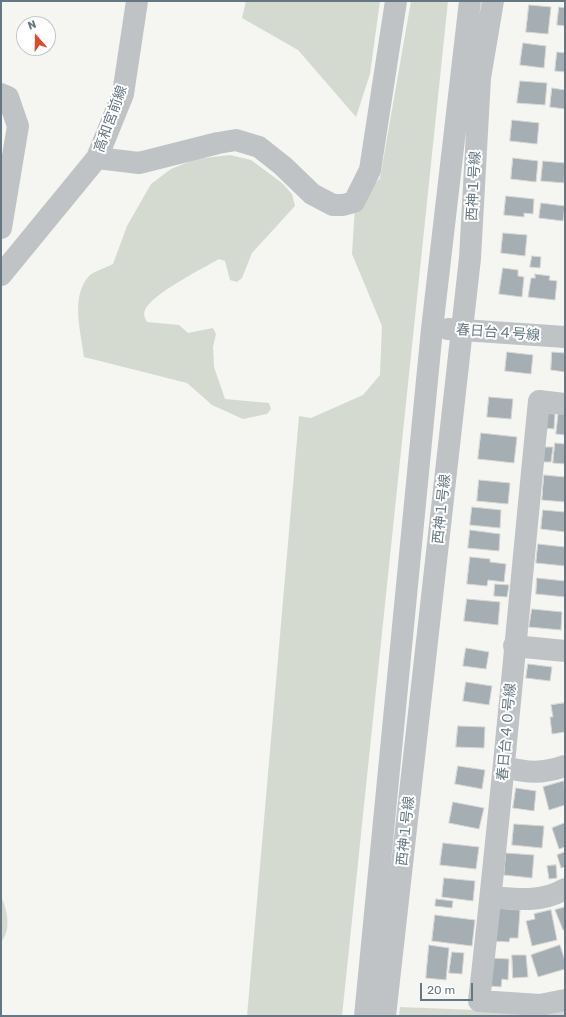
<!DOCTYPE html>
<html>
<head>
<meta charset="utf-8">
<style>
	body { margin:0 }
	#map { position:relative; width:566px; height:1017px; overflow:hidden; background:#f5f5f2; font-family:Rubik,sans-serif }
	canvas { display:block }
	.frame { position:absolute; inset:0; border:2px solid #657782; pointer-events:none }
	.north { position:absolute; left:16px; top:16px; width:40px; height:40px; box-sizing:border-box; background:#fff; border:1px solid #c1c9cd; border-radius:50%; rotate:340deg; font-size:11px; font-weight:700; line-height:16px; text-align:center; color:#657782 }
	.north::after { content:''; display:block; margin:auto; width:14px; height:18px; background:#dd492a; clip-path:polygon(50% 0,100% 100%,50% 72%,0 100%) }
	.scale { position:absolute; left:420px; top:983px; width:53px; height:18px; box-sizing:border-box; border:2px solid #657782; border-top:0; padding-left:5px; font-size:12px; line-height:14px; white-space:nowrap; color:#657782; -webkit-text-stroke:3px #fff; paint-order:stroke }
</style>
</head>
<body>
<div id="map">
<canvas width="566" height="1017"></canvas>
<div class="frame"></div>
<div class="north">N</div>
<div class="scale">20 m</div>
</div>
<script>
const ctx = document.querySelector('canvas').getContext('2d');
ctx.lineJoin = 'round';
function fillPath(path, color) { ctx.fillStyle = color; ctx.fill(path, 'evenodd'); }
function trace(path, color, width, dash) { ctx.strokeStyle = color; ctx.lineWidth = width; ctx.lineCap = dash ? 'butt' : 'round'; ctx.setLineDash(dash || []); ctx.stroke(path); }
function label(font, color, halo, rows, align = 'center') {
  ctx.font = font + ' Rubik,"Noto Sans JP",sans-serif'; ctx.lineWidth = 4; ctx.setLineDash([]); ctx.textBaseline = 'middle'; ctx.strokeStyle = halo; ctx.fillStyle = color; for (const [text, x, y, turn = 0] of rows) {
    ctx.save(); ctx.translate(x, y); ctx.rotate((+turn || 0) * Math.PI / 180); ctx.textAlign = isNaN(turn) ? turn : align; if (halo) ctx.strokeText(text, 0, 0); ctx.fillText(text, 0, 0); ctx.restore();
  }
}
fillPath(new Path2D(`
	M246,1h134l-10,73 -14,43 -58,-67 -56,-32z
	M411,1h37l-106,1015h-95l52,-600 12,2 52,-23 17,-20 2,-49 -30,-72 3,-48 25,-28z
	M230,155l21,5 31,23 10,11 3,12 -43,47 -10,25 -5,4 -7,-2 -5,-19 -6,-2c-17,10 -66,34 -74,51 -2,5 0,8 2,12l32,3 9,8 25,-5 3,6 -3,13 1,20 11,32 44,4 2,6 -4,5 -24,5 -31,-14 -25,-22 -103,-26c-3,-25 -14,-60 5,-81 5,-5 17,-8 24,-12l14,-38 24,-42 20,-15 25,-10z
	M1,896c6,14 11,33 0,46z
	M400,1007l153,6 12,-3v6h-166z`), '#d5dad1');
const building = new Path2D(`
	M529,5l22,2 -3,27 -22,-2z
	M559,7l6,1v18l-8,-1z
	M523,43l23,3 -2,22 -24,-3z
	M557,52l8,1v19l-10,-1z
	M520,81l27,2 -2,22 -28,-2z
	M552,88l13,2v19l-15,-2z
	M512,120l27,3 -2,21 -27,-3z
	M513,158l25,3 -2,21 -25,-3z
	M543,161l22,2 -1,20 -23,-2z
	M506,196l28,3 -1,15 -9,-1v4l-20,-2z
	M541,203l24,3 -2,15 -24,-3z
	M503,233l24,2 -2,21 -24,-3z
	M532,256l9,1 -1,11 -10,-1z
	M503,268l15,2v6l6,1 -2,20 -23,-3z
	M535,274l15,2 -1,4 8,1 -2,19 -27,-3 3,-19h4z
	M507,352l26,3 -2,19 -26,-3z
	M552,352l13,1v19l-14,-2z
	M489,397l24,2 -2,20 -24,-2z
	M559,408l6,1v26l-9,-1z
	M547,413l8,1 -1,15 -9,-1z
	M481,433l36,4 -3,26 -36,-4z
	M555,443l10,1v20l-12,-1z
	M544,447h9l-2,15h-9z
	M544,475l21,2v25l-23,-2z
	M479,480l31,3 -2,21 -31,-3z
	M472,507l29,3 -1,18 -30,-3z
	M543,510l22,2v20l-24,-3z
	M470,530l30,4 -1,17 -31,-3z
	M538,544l27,3v19l-29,-3z
	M470,557l20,2v3l16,2 -2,18 -16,-2 -1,6 -20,-2z
	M537,578l28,3v16l-29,-3z
	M495,584l14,1 -2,12 -13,-1z
	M467,599l33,3 -2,23 -34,-4z
	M532,609l30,3 -1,18 -32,-3z
	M466,648l23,4 -3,17 -23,-3z
	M528,664l24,3 -2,14 -24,-3z
	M466,682l26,4 -3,19 -26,-4z
	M565,703v29l-13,2 -2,-17h3l-2,-12z
	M458,726l27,1 -1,21 -28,-1z
	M458,766l27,4 -3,19 -27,-5z
	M564,781l1,24 -16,5 -6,-23z
	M516,788l20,3 -2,20 -21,-3z
	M453,802l31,6 -5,21 -30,-6z
	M565,823v24l-6,2 -7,-21z
	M514,824l30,2 -2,22 -30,-3z
	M443,843l36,4 -3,22 -36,-4z
	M565,852v15l-4,1 -4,-13z
	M506,853l28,2 -2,23 -28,-3z
	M556,865l1,13 -8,1 -2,-13z
	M444,878l31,3 -2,20 -31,-4z
	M436,899l17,2 -1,7 -17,-2z
	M565,907v23h-2l-8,-20z
	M495,908l25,2 -2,28h-8l-1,4 -16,-1z
	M551,910l6,30 -25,6 -6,-25 9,-2 -1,-5z
	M435,915l40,5 -3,26 -40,-5z
	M429,945l20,3 -3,32 -20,-2z
	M560,945l5,16v8l-27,8 -7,-22z
	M452,952l12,1 -2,21 -13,-1z
	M512,955h14l2,22 -15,1z
	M492,958l17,1 -1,21 -6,-1 -1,8 -11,-1z`);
fillPath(building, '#a5aeb3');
trace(building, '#d7d6d4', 1);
trace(new Path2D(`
	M1,94l7,3 10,29 -17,102
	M97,158l42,5 79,-20 18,-3 23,7 24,19 29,28 21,11h10l11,-3 16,-32 26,-169
	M1,275l96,-117 26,-64 14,-93
	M448,329l117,8
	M565,404l-26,-3c-20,200 -37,400 -60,600l61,4 25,-5
	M514,646l51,5
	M504,767c24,6 38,7 61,-1
	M491,897c26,2 50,6 74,-8
	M365,1016l67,-687 38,-328
	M385,1016l85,-758 10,-180 13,-77`), '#bfc3c6', 22);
label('14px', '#657782', '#fff', [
	["高和宮前線",111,119,-70],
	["西神１号線",474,186,-87],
	["春日台４号線",498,333,4],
	["西神１号線",442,509,-84],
	["春日台４０号線",507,732,-85],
	["西神１号線",406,831,-84]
]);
</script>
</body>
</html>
